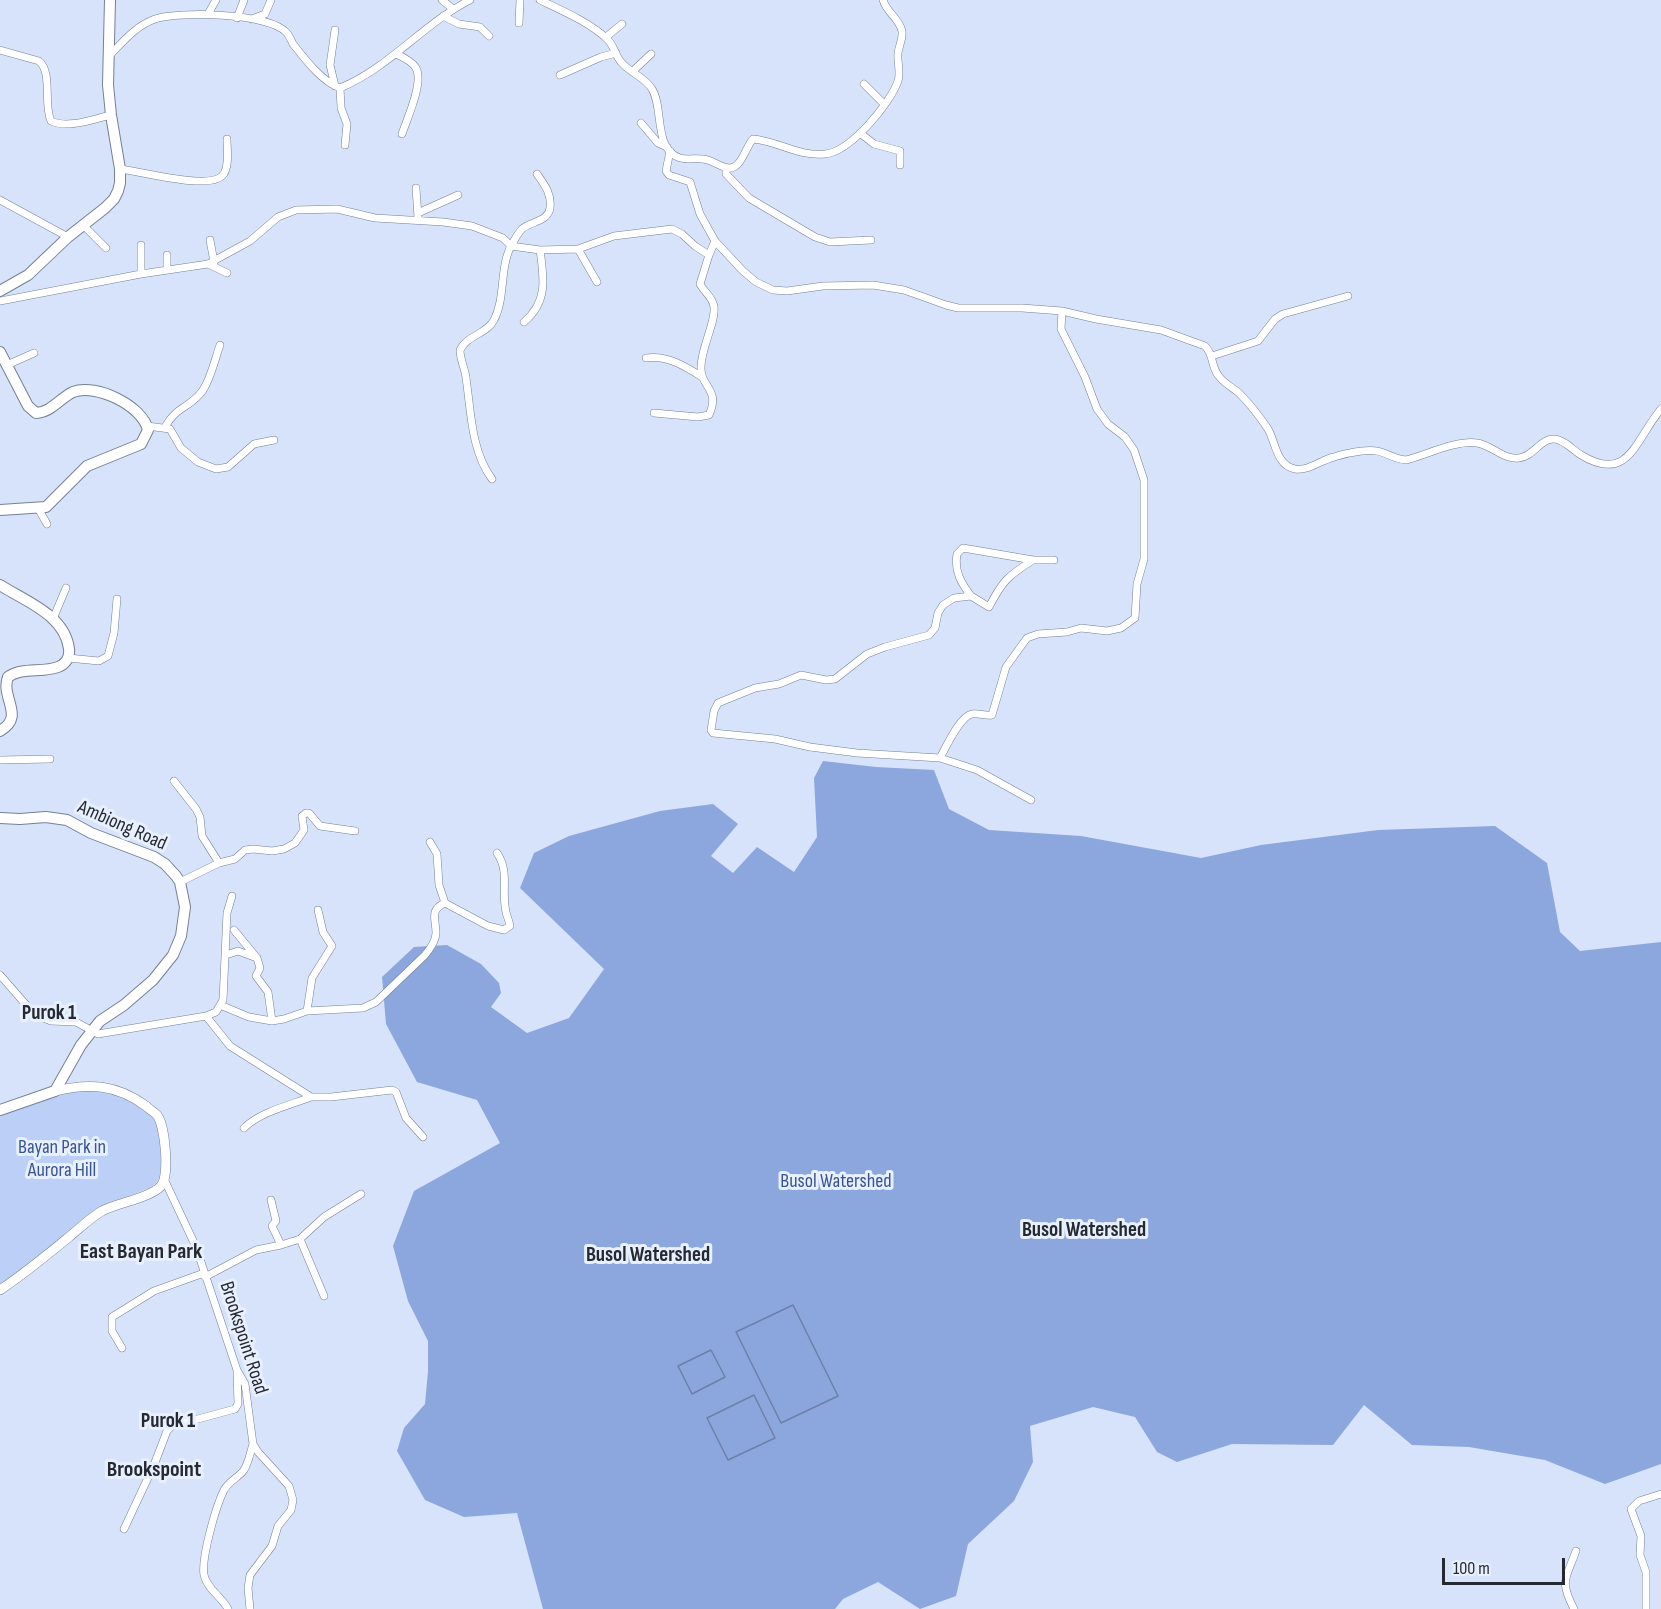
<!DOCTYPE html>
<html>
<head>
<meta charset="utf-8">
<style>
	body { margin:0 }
	#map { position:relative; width:1661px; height:1609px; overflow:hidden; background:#d6e3fa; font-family:"Sofia Sans Condensed",sans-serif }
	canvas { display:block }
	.scale { position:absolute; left:1442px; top:1558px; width:123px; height:27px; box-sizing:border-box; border:3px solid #252932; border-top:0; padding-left:8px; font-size:18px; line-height:21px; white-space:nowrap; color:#252932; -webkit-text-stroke:4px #e8f0fe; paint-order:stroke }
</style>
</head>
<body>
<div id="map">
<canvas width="1661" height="1609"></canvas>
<div class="scale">100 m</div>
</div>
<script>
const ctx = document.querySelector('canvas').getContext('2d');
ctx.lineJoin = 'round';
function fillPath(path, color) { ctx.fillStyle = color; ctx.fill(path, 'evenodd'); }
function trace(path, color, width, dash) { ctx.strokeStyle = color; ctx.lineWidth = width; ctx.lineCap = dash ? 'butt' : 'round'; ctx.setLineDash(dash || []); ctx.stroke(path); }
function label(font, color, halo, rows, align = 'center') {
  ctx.font = font + ' "Sofia Sans Condensed",sans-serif'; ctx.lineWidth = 6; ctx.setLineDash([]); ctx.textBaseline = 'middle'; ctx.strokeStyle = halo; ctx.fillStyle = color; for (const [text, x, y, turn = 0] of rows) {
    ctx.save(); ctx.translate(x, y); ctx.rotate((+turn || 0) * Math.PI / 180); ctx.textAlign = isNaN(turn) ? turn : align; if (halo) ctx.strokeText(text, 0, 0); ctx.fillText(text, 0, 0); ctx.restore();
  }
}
fillPath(new Path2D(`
	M79,1090c24,1 45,6 65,20 3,3 8,6 10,9 7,12 6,29 7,41 0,13 0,22 -12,28l-48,19 -101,78v-169l56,-21z`), '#bbcff7');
fillPath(new Path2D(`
	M823,761l53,6 58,3 15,39 40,21 92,6 120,22 60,-13 117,-15 117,-4 52,37 13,69 20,19 81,-9v522l-56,20 -60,-24 -76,-13 -57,-2 -48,-40 -31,40 -101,-1 -55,18 -20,-10 -22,-35 -42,-10 -63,19 3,36 -19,39 -46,43 -12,52 -36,13 -42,-27 -35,17 -8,10h-292l-26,-96 -53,4 -39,-17 -28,-49 7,-23 21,-24 3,-33v-30l-20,-40 -15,-55 21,-55 86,-48 -23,-43 -60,-18 -31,-58 -4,-47 32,-30 33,-2 34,19 18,19 2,10 -10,14 36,26 42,-15 35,-49 -84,-81 14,-35 35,-17 91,-25 53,-7 25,20 -27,32 22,17 24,-26 37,25 23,-35 -3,-59z`), '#8ca7de');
const water = new Path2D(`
	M793,1305l45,91 -57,27 -45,-91z
	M711,1350l14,27 -33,17 -14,-28z
	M754,1395l21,43 -47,22 -21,-42z`);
fillPath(water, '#8ba6dc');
trace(water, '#6c80a9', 1.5);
const minor = new Path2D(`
	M442,0l11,9
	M540,0c21,10 51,23 67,39 7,6 8,16 14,23 9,11 24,15 31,27 12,19 1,60 28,69 7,2 15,0 23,1 8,1 13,5 21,8 17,7 21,-20 29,-28 25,2 46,18 72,15 25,-2 65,-50 73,-73 3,-9 -1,-19 0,-28 1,-8 5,-13 4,-22 -3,-13 -15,-18 -19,-31
	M208,14l8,-14
	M443,16l16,8 21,3 9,9
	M237,18l7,-18
	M252,19l13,-5 6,-14
	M519,23l1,-23
	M606,37l16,-13
	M0,50l39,11c14,12 4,43 12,60 17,8 42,-2 60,-6
	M396,54c7,3 16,7 20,14 8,14 -9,51 -14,66
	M108,57c14,-14 27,-31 47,-38 24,-8 113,-6 131,13 3,3 5,8 7,12 11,14 29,38 47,44 49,-20 83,-64 130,-88
	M633,71l18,-17
	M560,75l41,-18 15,-4
	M864,84l20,20
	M335,86l-5,-21 5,-35
	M340,88l1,20 6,16 -2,21
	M641,123l17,20 9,4
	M860,133l14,11 26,7v14
	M670,151l-4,20 3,4 21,7 10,32 15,27 28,30 13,11 17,8 14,1 36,-5 50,-1 31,5 42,15 12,3h64l40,3 34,8 65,11 44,16c9,9 6,20 13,29 5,8 14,12 21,18 10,10 21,24 29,36 8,14 8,36 27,40 14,2 26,-9 39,-12 9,-3 19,-5 28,-6 23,-3 25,7 44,9 20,-5 50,-20 71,-17 15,2 26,17 42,15 14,-1 22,-20 35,-19 9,0 19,11 27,16 48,29 54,-15 80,-46
	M726,168v6l23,24 66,39 15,5 41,-2
	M120,169c20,2 88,21 102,7 8,-7 5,-27 5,-37
	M416,188l2,29
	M0,200l68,37
	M418,213l40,-18
	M83,225l23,23
	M210,240l4,22
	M141,245v29
	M578,249l19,33
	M208,264l19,9
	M167,270v-15
	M0,301l141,-27 67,-10 42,-23 28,-24 18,-7 41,-1 38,9 68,4 29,4 31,12 8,8 29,4 38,-1 36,-13 58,-7 10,5 13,12 14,9 6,-14
	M524,322c24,-20 20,-44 16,-72
	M1212,356l46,-15 17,-22 8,-5 65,-18
	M646,358c21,-3 39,8 56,19
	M7,365l27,-12
	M654,413l44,4 11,-2c12,-26 -9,-28 -8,-48 0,-19 15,-45 13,-60 -1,-10 -10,-15 -14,-23l9,-29
	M147,426l23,3 11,19 17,14 18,7 12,-2 26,-23 20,-4
	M165,427c11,-21 27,-20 38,-37 8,-12 12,-31 17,-45
	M492,479c-21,-28 -21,-68 -26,-101 -1,-10 -6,-18 -6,-28 7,-15 27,-16 34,-30 12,-23 5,-53 18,-76 3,-5 6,-11 10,-15 9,-8 26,-7 28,-21 2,-14 -6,-24 -13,-34
	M38,508l9,16
	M1033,560c-25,16 -30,20 -44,47l-18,-11 -17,2 -11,7 -5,8 -3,15 -6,7 -44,12 -18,7 -32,25 -9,1 -25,-5 -22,9 -24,4 -37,15 -4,8 -3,19 2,3 62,6 35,8 47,6 83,5c6,-11 20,-42 32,-44 7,-1 13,2 20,1l14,-48 21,-29 11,-4 29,-2 14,-4 26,3 14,-3 14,-10 2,-34 7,-25v-79l-10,-30 -9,-13 -17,-13 -11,-15 -12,-32 -24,-48 1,-18
	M971,596c-10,-13 -17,-25 -14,-42l6,-6 70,12h21
	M53,619l13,-31
	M68,658l31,3 9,-5 6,-23 3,-34
	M940,758l37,12 54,30
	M0,760l50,-1
	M174,781l22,28 4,8 2,19 17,27
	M430,842l7,12 2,31 6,18 43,23 16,4 6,-4c-1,-6 -3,-9 -4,-14 -5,-21 4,-40 -9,-59
	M180,882l39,-19 16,-4 10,-9 8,-1 19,2 12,-2 11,-6 9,-13 -2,-14 4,-3h3l11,13 35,5
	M234,930l23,28 3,10 -4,8 12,16 4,29
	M229,954l9,-3 19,7
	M0,975l28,32 13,10 10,4 25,1 22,12 108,-18 10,-4 7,-12 4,-87 5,-17
	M220,1005l29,12 23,4 12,-2 23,-8 56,-3 13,-6 49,-47c5,-6 11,-14 11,-22 0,-14 -7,-23 9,-30
	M307,1011l5,-33 20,-32 -9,-14 -5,-22
	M206,1016l24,30 81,51h20l61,-7 4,2 10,26 17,19
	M244,1128c16,-16 46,-23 67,-31
	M164,1179l32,68 41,123 8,14 8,60 5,8 31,34 4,14 -2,10 -13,16 -6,20 -22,29 -2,13 2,21
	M271,1200l5,21 -4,5 9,19
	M300,1239l24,57
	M205,1277l51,-27 25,-5 19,-6 24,-22 37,-23
	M122,1348l-10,-17v-14l42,-26 50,-18
	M124,1529l30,-64 13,-34 5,-5 63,-17 3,-5 -1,-33
	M228,1609c-6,-12 -21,-20 -24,-34 -3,-17 12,-69 20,-85 5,-9 14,-12 20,-20 5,-8 6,-17 9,-26
	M1574,1609c-15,-29 -8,-30 2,-58
	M1646,1609v-37l-6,-17 1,-19 -10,-27 8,-8 22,-7`);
const tertiary = new Path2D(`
	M0,1290c24,-16 47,-35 69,-53 11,-9 21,-19 33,-26 15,-8 48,-13 59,-25 9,-10 4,-61 -4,-71 -3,-3 -8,-6 -11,-9 -30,-22 -57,-23 -91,-15`);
const secondary = new Path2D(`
	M0,291l28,-16 40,-38 37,-29 9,-9 4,-8 2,-8v-14l-9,-54 -3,-30 2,-85
	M0,352l28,54 8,7c16,-1 24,-15 37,-21 23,-9 70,14 75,38l-7,14 -54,22 -41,41 -46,3
	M0,585c25,16 65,30 69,64 1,8 -3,15 -11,18 -15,6 -37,0 -50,10 -8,21 18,39 -8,54
	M0,818l20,1 26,-2 21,3 24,13 63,24 11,7 11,12 4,6 5,25 -4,29 -8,19 -20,25 -29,25 -24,16 -19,24 -26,46 -55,19`);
trace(minor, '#758095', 8);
trace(tertiary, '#758095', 10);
trace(secondary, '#758095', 12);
trace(minor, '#fff', 7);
trace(tertiary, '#fff', 9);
trace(secondary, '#fff', 10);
label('20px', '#252932', '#e8f0fe', [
	["Ambiong Road",122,826,24],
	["Brookspoint Road",243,1338,72]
]);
label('20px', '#365497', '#e8f0fe', [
	["Bayan Park in",62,1148],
	["Aurora Hill",62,1171],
	["Busol Watershed",836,1182]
]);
label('bold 21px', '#252932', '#e8f0fe', [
	["Purok 1",49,1014],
	["Busol Watershed",1084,1231],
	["Busol Watershed",648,1256],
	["Purok 1",168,1422]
]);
label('bold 22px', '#252932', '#e8f0fe', [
	["East Bayan Park",141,1252],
	["Brookspoint",154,1470]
]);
</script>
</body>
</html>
